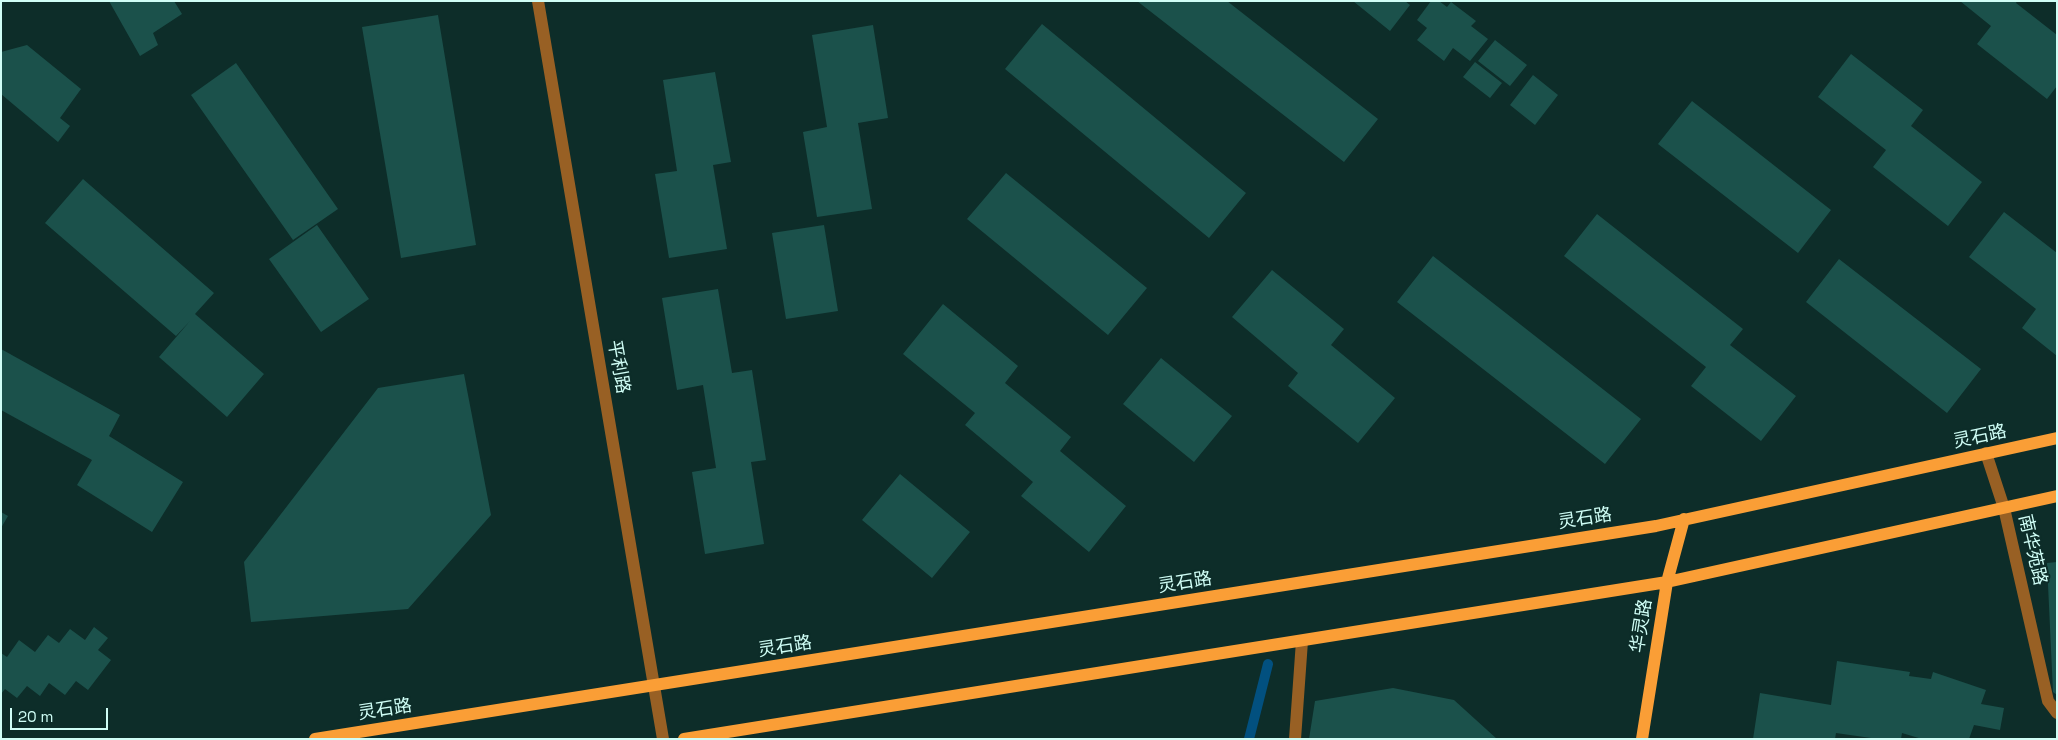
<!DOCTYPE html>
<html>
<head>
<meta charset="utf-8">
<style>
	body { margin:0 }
	#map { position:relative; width:2058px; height:740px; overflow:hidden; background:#0d2d29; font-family:"Space Grotesk",sans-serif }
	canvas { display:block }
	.frame { position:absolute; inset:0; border:2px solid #d0fef6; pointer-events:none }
	.scale { position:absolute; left:10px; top:708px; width:98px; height:22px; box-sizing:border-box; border:2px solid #d0fef6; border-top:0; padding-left:6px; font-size:15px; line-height:18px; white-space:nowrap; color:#d0fef6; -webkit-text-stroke:4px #0d2d29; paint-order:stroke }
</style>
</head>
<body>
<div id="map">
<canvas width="2058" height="740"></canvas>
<div class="frame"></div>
<div class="scale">20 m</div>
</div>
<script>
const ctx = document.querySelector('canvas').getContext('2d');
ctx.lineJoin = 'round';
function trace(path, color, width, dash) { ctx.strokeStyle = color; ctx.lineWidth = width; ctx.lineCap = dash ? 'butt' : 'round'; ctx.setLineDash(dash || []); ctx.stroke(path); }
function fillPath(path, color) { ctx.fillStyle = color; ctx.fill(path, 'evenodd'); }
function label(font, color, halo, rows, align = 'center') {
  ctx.font = font + ' "Space Grotesk","Noto Sans SC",sans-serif'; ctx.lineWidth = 4; ctx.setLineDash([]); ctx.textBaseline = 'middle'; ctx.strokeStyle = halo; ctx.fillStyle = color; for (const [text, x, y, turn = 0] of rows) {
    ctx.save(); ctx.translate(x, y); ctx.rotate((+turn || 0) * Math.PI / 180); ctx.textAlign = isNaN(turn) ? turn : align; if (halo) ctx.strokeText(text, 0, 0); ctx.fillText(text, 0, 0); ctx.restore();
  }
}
trace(new Path2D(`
	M1249,739l19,-75`), '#02507f', 10);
fillPath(new Path2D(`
	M109,1h65l8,13 -29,19 5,12 -18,11z
	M1137,1h90l151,118 -34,43z
	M1353,1h52l5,4 -20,26z
	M1431,1h8l8,6 4,-5 25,19 -5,5 17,13 -18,22 -17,-13 -9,13 -27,-21 10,-12 -10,-8z
	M1960,1h57l-1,2 41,32v51l-10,13 -70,-55 14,-18z
	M438,15l38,230 -75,13 -39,-231z
	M1042,24l204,169 -37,45 -204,-169z
	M873,25l15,93 -30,5 14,86 -55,8 -14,-85 24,-5 -15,-92z
	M1495,40l32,25 -17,21 -32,-25z
	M27,45l54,44 -21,29 10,8 -12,16 -57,-48v-42z
	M1851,54l72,56 -12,16 71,56 -34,44 -75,-59 13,-17 -68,-53z
	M1475,62l27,21 -12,15 -27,-21z
	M236,63l102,146 -45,31 -102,-145z
	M715,72l16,90 -18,3 14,84 -58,9 -14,-84 22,-3 -14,-91z
	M1533,75l25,20 -23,30 -25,-20z
	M1692,101l139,109 -33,43 -140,-109z
	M1006,173l141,115 -39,47 -141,-116z
	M83,179l131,114 -19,21 69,60 -37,43 -68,-60 31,-36 -14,15 -131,-113z
	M2004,212l53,41v103l-35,-28 14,-19 -67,-52z
	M1597,214l146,115 -13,16 66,51 -35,45 -70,-55 15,-19 -142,-111z
	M317,225l52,74 -48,33 -52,-73z
	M824,225l14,86 -52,8 -14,-86z
	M1433,256l208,163 -36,45 -208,-162z
	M1839,259l142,110 -34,44 -141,-111z
	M1272,270l72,59 -13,16 64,53 -37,45 -70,-57 10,-13 -66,-56z
	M718,289l14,84 20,-3 14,90 -15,2 13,82 -59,10 -13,-82 24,-4 -13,-83 -26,5 -15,-92z
	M943,304l75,62 -13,17 66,54 -11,14 66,55 -37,46 -68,-56 12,-14 -68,-57 10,-12 -72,-59z
	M1,349l119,66 -11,21 74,46 -31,50 -75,-47 15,-25 -91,-50z
	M1161,358l71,58 -38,46 -71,-58z
	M464,374l27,141 -83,94 -157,13 -7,-60 134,-174z
	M900,474l70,58 -38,46 -70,-58z
	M1,512l7,4 -7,12z
	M2057,562v133l-4,-3 -6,-129z
	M94,627l14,11 -10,12 13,10 -23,30 -12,-9 -11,14 -16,-12 -9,13 -13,-10 -10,12 -12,-9 -4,5v-41l6,4 12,-17 16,12 13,-17 11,8 11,-14 15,11z
	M1837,661l73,11 -1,4 22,3 2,-7 53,18 -5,14 23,4 -4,22 -26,-5 -5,14h-47l-20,-6 -1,6h-23l-42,-6 -1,6h-82l7,-46 71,12z
	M1393,688l61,12 43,39h-188l6,-38z`), '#1b514b');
trace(new Path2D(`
	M538,1l125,738
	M1986,453l18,55 44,193 9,12
	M1295,739l7,-98`), '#986024', 12);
trace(new Path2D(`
	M315,739l1341,-213 401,-88
	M684,739l983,-157 390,-86
	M1642,739l25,-157 17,-63`), '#fa9e36', 12);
label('18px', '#d0fef6', '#0d2d29', [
	["平利路",618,367,80],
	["灵石路",1980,437,-12],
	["灵石路",1585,519,-9],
	["南华苑路",2032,550,77],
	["灵石路",1185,583,-9],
	["华灵路",1642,626,-81],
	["灵石路",785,647,-9],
	["灵石路",385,710,-9]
]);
</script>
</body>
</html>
